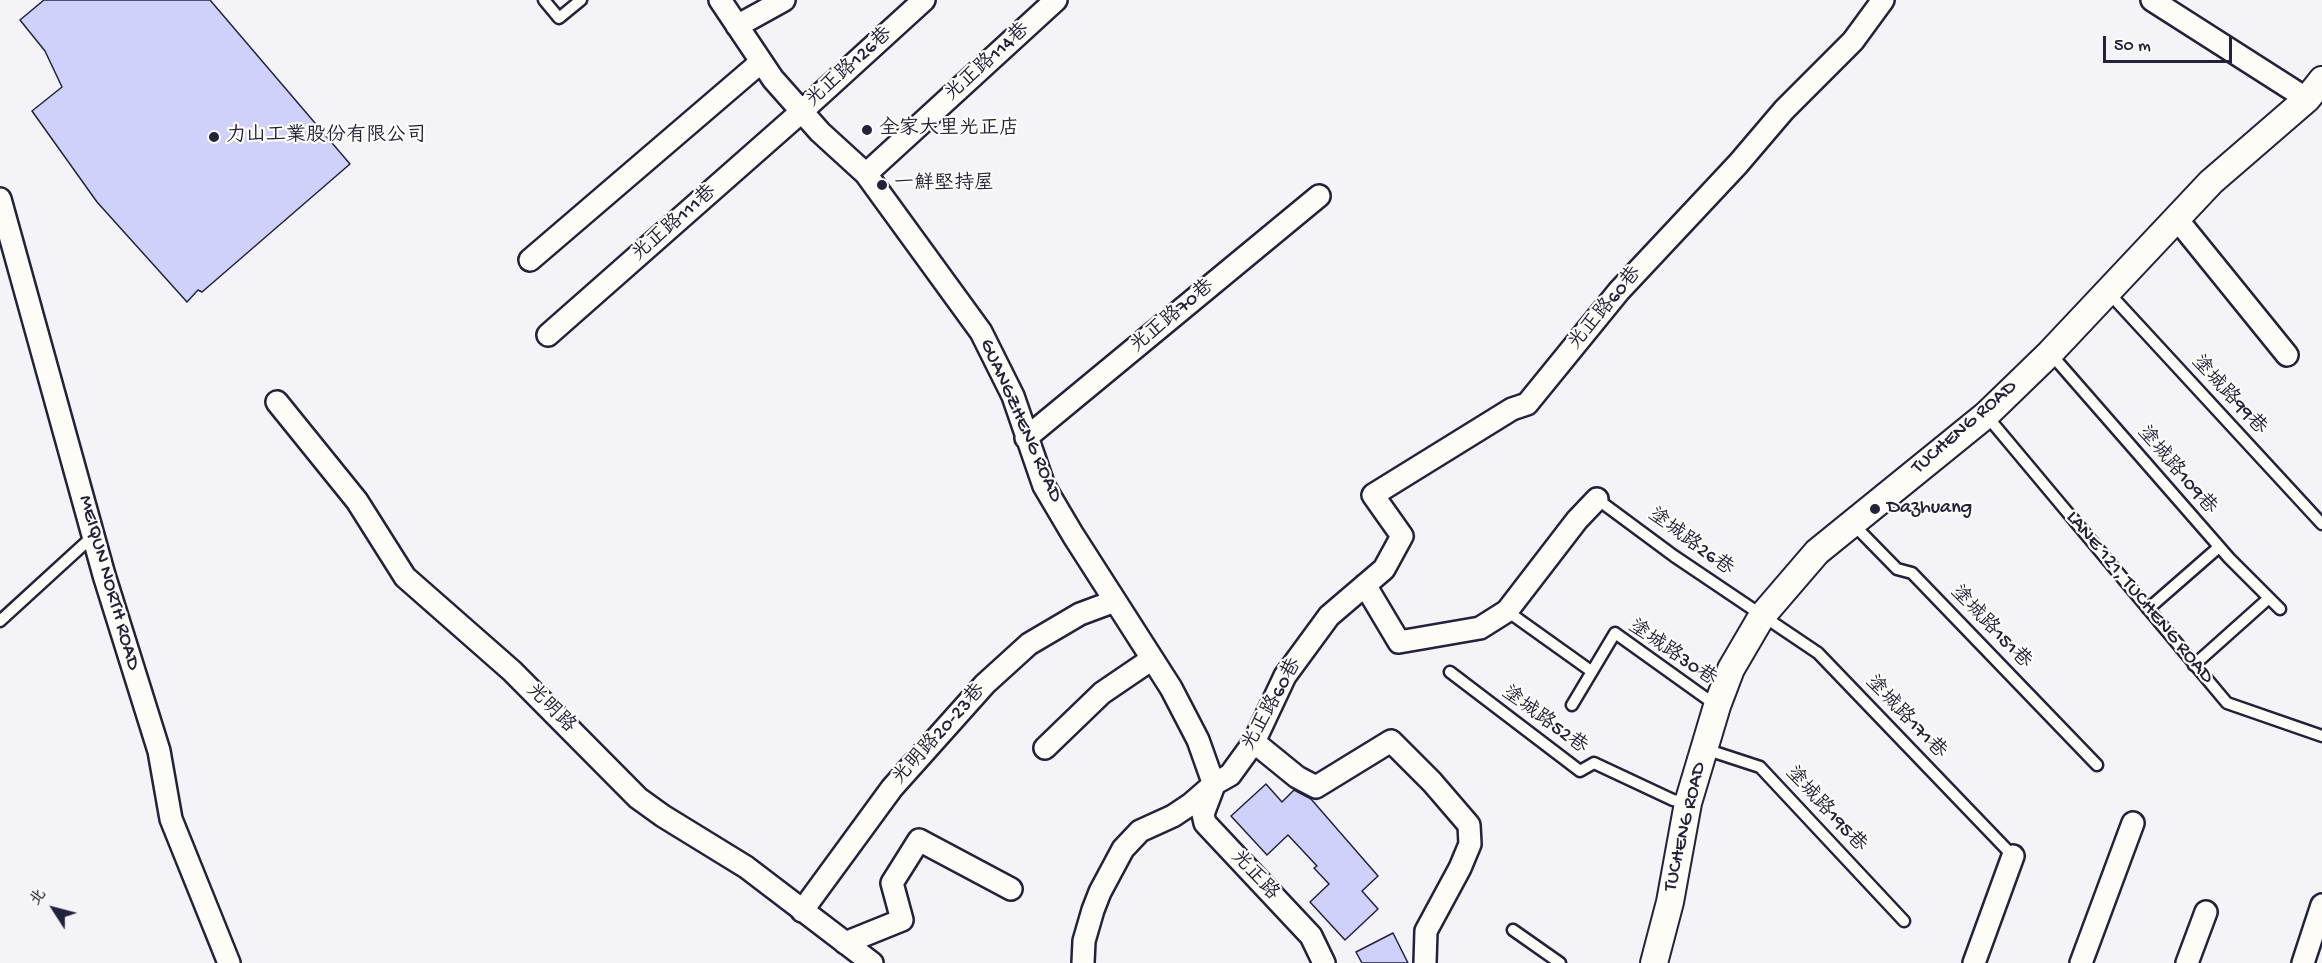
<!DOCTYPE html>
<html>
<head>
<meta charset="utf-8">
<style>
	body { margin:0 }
	#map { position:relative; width:2322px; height:963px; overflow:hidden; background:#f4f3f8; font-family:"Gochi Hand","LXGW WenKai TC",sans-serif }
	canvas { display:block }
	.north { position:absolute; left:24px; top:879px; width:60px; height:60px; -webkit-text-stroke:4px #fdfcf7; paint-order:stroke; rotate:306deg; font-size:16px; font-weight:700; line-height:24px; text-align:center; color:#22223b }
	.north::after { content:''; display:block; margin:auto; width:21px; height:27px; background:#22223b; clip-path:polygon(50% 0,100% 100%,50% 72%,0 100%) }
	.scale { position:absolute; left:2103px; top:36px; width:129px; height:27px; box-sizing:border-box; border:3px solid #22223b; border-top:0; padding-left:8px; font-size:18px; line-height:21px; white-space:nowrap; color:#22223b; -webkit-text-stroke:4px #fdfcf7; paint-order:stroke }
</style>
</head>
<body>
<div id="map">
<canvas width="2322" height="963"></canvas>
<div class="north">北</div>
<div class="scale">50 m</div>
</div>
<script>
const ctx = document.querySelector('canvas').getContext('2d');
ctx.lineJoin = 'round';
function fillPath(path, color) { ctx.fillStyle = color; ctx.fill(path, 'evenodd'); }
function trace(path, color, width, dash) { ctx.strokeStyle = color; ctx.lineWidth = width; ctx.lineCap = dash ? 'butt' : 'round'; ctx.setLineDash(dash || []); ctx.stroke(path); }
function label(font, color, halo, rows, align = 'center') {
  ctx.font = font + ' "Gochi Hand","LXGW WenKai TC",sans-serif'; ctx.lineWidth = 4.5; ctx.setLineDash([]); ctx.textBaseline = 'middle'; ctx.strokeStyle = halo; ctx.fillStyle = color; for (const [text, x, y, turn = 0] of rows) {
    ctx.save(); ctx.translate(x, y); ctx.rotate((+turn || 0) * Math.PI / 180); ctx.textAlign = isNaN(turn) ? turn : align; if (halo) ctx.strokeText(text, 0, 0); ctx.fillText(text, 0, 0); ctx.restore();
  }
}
const building = new Path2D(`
	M44,0h166l140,164 -148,128 -4,-2 -11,12 -90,-100 -65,-91 30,-24 -17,-36 -25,-31z
	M1266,784l16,18 12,-12 17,9 67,77 -16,15 16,18 -33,31 -35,-38 19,-18 -15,-16 3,-2 -29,-31 -21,20 -36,-39z
	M1393,933l15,30h-46l-6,-11z`);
fillPath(building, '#cfd1fa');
trace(building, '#22223b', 1.5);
const service = new Path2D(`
	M544,0l15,18 22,-18
	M2108,292l214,232
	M2050,353l179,205 51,51
	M1986,415l241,288 95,33
	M1597,499l77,57 144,97 195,203
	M1852,523l45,46 15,4 185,192
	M2148,609l71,-62
	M1507,611l84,60
	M0,621l93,-85
	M2194,665l75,-67
	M1450,672l130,99 14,-8 79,37 15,3
	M1572,705l43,-72 102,73
	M1705,749l55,18 144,154
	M1513,930l47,33`);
const minor = new Path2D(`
	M720,0l53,79 47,53 46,42 115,158 32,64 31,90 29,49 98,153 27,52 16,45 -11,29 2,9 106,113 13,27
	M2152,0l155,99
	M737,26l47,-26
	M866,174l190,-174
	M0,199l104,376 55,176 12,68 58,144
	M2176,218l111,137
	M530,260l231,-198
	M548,335l253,-223 123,-112
	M277,402l80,99 48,76 107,94 126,127 25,18 83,51 126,96
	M1026,438l293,-242
	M1365,585l34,57 81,-14 27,-17 70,-91 20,-21
	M1254,742l43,35 19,10 75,-46 41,41 37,43 1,19 -10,24 -34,63 -1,32
	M1045,748l57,-55 50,-34
	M802,911l90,-123 93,-104 44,-40 51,-30 35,-13
	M845,943l57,-23 -10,-37 27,-43 92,49
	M1083,963l1,-22 9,-31 7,-18 23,-43 17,-18 33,-15 18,-12 23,-20 16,-9 24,-33 31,-66 44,-60 55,-47 18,-33 -29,-41 139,-86 15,-5 92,-113 119,-127 46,-54 69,-69 30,-41
	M1974,963l39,-107
	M2081,963l52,-140
	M2187,963l19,-51
	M2303,963l19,-58`);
const tertiary = new Path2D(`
	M1654,963l16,-61 18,-99 29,-97 14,-37 31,-53 55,-64 169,-137 64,-62 161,-171 96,-83 15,-19`);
trace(service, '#22223b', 15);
trace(minor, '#22223b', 26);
trace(tertiary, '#22223b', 30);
trace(service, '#fdfcf7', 10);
trace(minor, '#fdfcf7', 21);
trace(tertiary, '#fdfcf7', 26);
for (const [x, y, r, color] of [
	[867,130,6,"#22223b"],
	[214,137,6,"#22223b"],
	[882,185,6,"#22223b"],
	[1875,509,6,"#22223b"]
]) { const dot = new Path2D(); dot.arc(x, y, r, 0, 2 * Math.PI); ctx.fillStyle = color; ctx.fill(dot); trace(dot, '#fdfcf7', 2); }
label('20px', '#22223b', '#fdfcf7', [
	["光正路114巷",988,63,-42],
	["光正路126巷",850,68,-42],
	["光正路111巷",675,224,-41],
	["光正路60巷",1606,309,-50],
	["光正路70巷",1173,317,-40],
	["塗城路99巷",2228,396,47],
	["GUANGZHENG ROAD",1020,421,66],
	["TUCHENG ROAD",1965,428,-41],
	["塗城路109巷",2176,471,49],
	["塗城路26巷",1690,543,36],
	["MEIQUN NORTH ROAD",108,583,74],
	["LANE 121, TUCHENG ROAD",2139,598,50],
	["塗城路151巷",1990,628,46],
	["塗城路30巷",1672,654,34],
	["光正路60巷",1273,705,-61],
	["光明路",550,709,45],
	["塗城路171巷",1905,718,46],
	["塗城路52巷",1544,721,36],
	["光明路20-23巷",940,735,-48],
	["塗城路195巷",1825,810,47],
	["TUCHENG ROAD",1686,827,-77],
	["光正路",1254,876,47]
]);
label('20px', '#22223b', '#fdfcf7', [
	["全家大里光正店",879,130],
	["力山工業股份有限公司",226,137],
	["一鮮堅持屋",894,185],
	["Dazhuang",1887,509]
], 'left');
</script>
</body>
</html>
